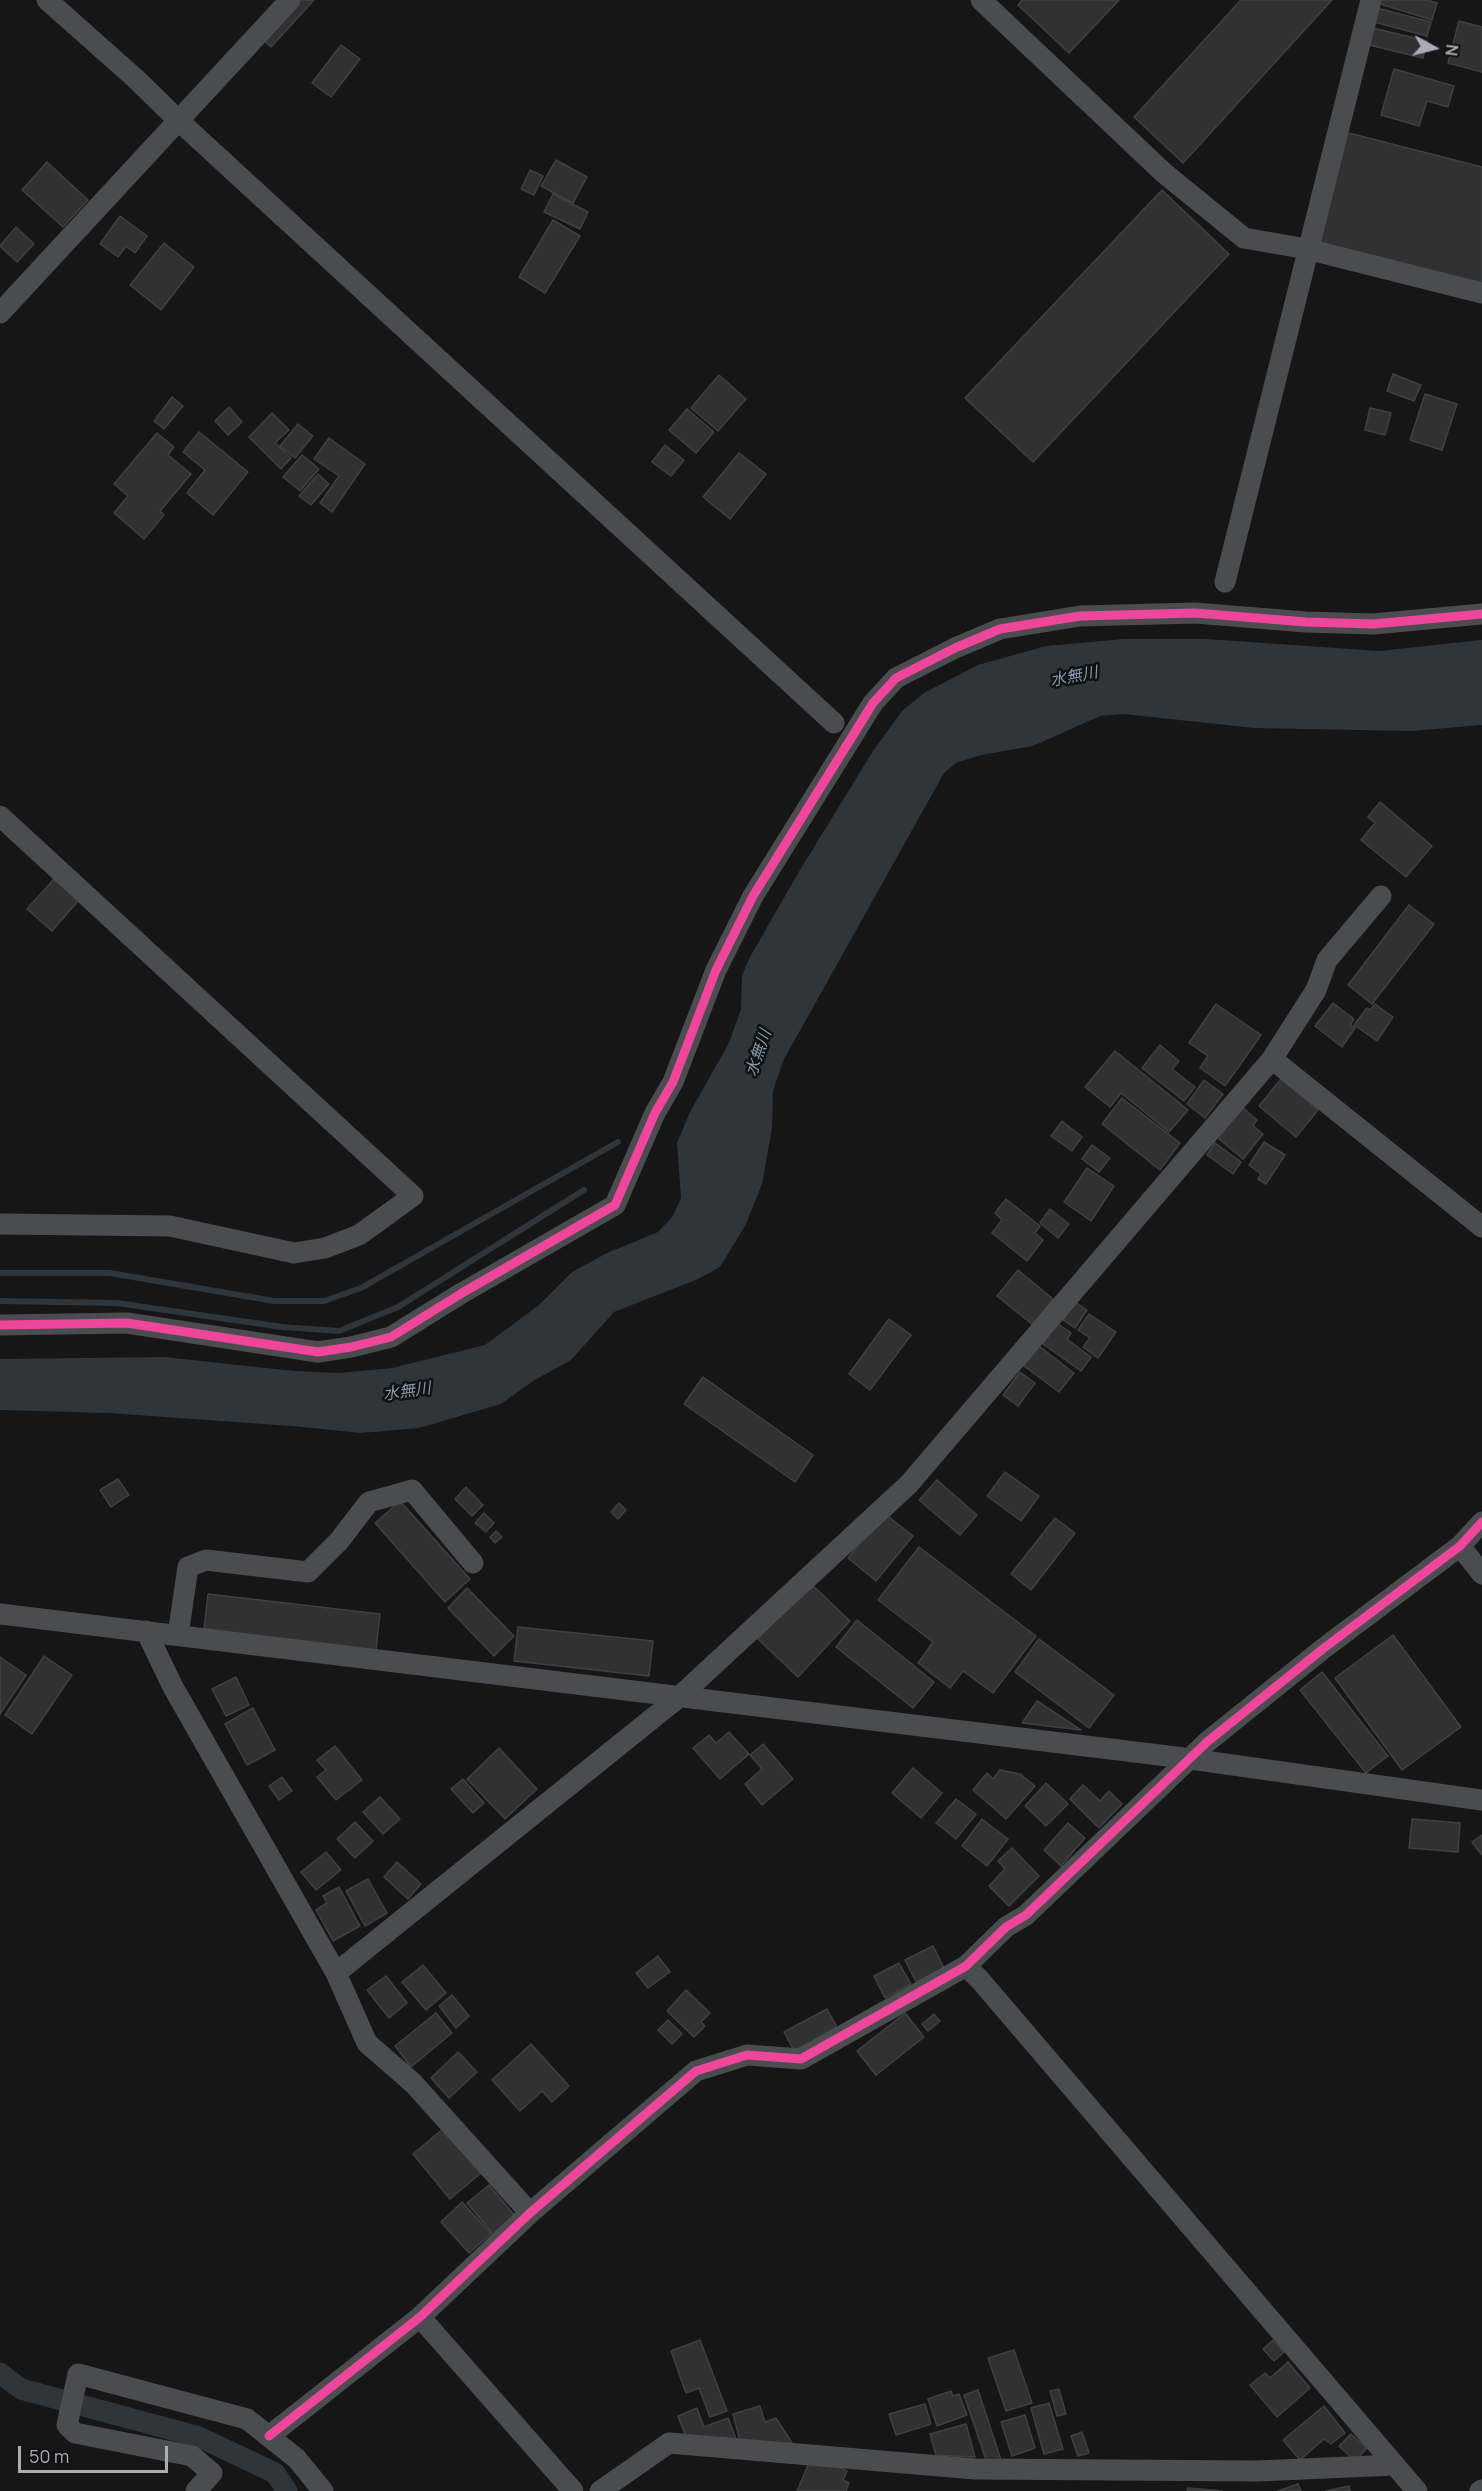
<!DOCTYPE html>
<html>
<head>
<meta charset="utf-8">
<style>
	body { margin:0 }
	#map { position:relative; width:1482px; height:2491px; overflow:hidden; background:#161617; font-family:Manrope,sans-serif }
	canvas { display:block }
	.north { position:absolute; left:1404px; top:18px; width:60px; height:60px; -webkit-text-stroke:4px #111112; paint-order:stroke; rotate:97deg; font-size:16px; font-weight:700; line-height:24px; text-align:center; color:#a9adb6 }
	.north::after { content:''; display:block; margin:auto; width:21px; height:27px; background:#a9adb6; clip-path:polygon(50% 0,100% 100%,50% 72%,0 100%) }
	.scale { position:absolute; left:18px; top:2446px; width:150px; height:27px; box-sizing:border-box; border:3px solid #a9adb6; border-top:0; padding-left:8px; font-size:18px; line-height:21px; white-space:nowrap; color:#a9adb6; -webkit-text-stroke:4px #111112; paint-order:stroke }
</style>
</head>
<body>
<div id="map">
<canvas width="1482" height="2491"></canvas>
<div class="north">N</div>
<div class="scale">50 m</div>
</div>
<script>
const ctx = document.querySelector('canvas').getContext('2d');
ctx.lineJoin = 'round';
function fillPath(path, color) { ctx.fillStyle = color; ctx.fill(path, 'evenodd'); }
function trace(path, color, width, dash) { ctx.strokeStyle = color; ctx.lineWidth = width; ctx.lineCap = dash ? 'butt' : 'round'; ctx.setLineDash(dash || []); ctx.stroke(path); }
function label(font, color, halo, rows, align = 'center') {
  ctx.font = font + ' Manrope,"Noto Sans JP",sans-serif'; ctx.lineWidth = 5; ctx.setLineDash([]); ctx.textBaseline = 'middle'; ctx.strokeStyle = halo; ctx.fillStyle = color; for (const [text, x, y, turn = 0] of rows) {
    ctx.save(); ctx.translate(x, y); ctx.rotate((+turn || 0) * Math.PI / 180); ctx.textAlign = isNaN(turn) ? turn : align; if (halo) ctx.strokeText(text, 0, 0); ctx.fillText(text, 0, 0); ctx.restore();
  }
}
fillPath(new Path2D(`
	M1123,639h83l173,12 103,-11v85l-71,6 -157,-3 -130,-14 -24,2 -67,30 -52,9 -25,8 -12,10 -161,288 -10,30 -1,37 -10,56 -17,42 -25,41 -22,12 -84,33 -43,48 -38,21 -32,23 -82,24 -58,5 -69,-7 -184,-13 -108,-3v-51l164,-2 131,14 44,2 53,-5 93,-23 54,-40 33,-33 35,-19 51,-21 15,-16 8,-18 -4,-55 13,-31 39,-69 12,-34 1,-34 8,-18 47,-82 76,-124 29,-40 22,-18 54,-28 68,-19z`), '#2e353b');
trace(new Path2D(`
	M0,1273h110l164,28h50l37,-13 257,-146
	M0,1301l117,2 165,24 57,4 59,-24 186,-117`), '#2e353b', 6);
trace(new Path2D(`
	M0,2373l21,16 178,48 76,36 12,18`), '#2e353b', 21);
const building = new Path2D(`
	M298,0h16l-43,47 -9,-8z
	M1022,0h97l-50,53 -51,-48z
	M1241,0h91l-149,163 -49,-46z
	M1375,0h52l10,3 -5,17 -58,-18z
	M1373,7l58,15 -4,14 -57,-15z
	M1459,21l23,6v45l-34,-9z
	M1373,28l54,13 -4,17 -54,-13z
	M341,45l19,14 -29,38 -19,-14z
	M1394,69l60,17 -6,21 -21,-6 -8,25 -38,-11z
	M1345,132l137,35v117l-165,-42z
	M556,160l31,17 -14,26 -32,-17z
	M47,162l41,38 -25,27 -41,-37z
	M530,170l13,6 -9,19 -13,-6z
	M1162,190l67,64 -196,208 -68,-64z
	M553,194l35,18 -8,17 -36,-17z
	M120,216l27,20 -12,17 -9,-7 -8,11 -18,-13z
	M553,220l27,16 -35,57 -26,-16z
	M16,227l18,17 -17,18 -17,-16z
	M164,243l30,24 -33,43 -31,-25z
	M1393,374l28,11 -7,16 -27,-10z
	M719,375l27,24 -28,32 -27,-23z
	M1425,394l32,10 -15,46 -32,-10z
	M172,397l11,9 -19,23 -10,-8z
	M229,407l13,15 -14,13 -13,-14z
	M1370,408l21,5 -6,22 -20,-5z
	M687,409l27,23 -18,21 -27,-23z
	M272,413l17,17 -14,13 16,15 -10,11 -32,-32z
	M298,424l15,12 -18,22 -15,-12z
	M199,432l49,40 -35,43 -26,-22 18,-23 -22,-18z
	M157,433l17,14 -6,8 23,19 -31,37 4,4 -20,24 -30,-26 14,-17 -14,-12z
	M329,438l36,26 -33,48 -12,-9 19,-27 -25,-17z
	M665,445l19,15 -13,16 -19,-14z
	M739,453l27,21 -36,45 -27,-22z
	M302,455l17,14 -19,22 -17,-14z
	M318,474l11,10 -18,21 -12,-9z
	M1380,802l52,44 -26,31 -45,-37 14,-17 -7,-6z
	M54,879l25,21 -27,31 -25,-22z
	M1409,905l25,19 -62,80 -24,-19z
	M1333,1003l21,16 -4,6 5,3 -13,19 -27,-21z
	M1216,1004l45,31 -36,51 -25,-18 8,-12 -19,-13z
	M1375,1004l18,13 -16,24 -23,-16 13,-17 3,2z
	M1160,1045l19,16 -7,8 23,18 -11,14 -42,-33z
	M1115,1051l73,59 -19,22 -48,-39 -11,14 -25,-20z
	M1281,1079l37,31 -22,27 -37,-31z
	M1204,1080l19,14 -18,24 -18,-14z
	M1122,1098l58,45 -20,27 -58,-46z
	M1242,1107l15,13 -4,6 10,8 -20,25 -25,-21z
	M1062,1121l20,16 -10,14 -21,-15z
	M1264,1142l21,13 -19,29 -8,-5 3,-5 -12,-9z
	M1215,1143l26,19 -8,12 -26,-19z
	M1092,1145l18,13 -11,14 -17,-13z
	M1087,1168l27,18 -23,35 -27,-19z
	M1006,1199l34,27 -5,7 8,7 -16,21 -35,-28 10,-13 -7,-7z
	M1050,1209l19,15 -11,14 -18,-15z
	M1018,1270l35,29 -20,26 -36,-29z
	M1075,1302l12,8 -12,18 -12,-8z
	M1089,1314l27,18 -18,26 -15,-11 7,-9 -12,-8z
	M889,1319l22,16 -41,55 -21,-16z
	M1057,1323l14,10 -4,6 24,18 -10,14 -38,-27z
	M1039,1346l35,27 -15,19 -35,-26z
	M1020,1372l15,11 -17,23 -15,-11z
	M703,1377l110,78 -18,27 -111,-78z
	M1005,1472l34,24 -18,25 -34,-25z
	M118,1479l11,16 -18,12 -11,-17z
	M937,1480l40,35 -17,20 -41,-35z
	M466,1487l17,18 -11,11 -17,-17z
	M400,1501l70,78 -25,23 -70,-79z
	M619,1503l7,7 -8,9 -7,-7z
	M484,1513l10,10 -8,9 -11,-9z
	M884,1513l29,23 -37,45 -28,-23z
	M1055,1518l20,15 -44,57 -20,-16z
	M496,1531l6,6 -7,6 -5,-6z
	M919,1547l117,89 -43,57 -30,-22 -13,17 -32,-25 15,-21 -55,-42z
	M810,1583l40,38 -52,56 -40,-38z
	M467,1588l47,48 -20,20 -46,-48z
	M208,1594l172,20 -4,36 -172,-20z
	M857,1620l77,62 -21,26 -77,-61z
	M518,1627l135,14 -4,35 -135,-15z
	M1393,1635l68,92 -59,43 -67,-92z
	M1039,1639l75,56 -25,33 -74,-56z
	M44,1656l28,19 -40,59 -27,-19z
	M0,1657l26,18 -26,39z
	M1322,1672l66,84 -22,17 -66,-83z
	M236,1677l13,28 -23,11 -14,-27z
	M1037,1701l44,29 -59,-7z
	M253,1708l22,42 -28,15 -22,-41z
	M729,1732l20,22 -29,25 -27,-31 16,-13 7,8z
	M763,1744l30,35 -31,26 -17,-21 17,-15 -12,-14z
	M335,1746l27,34 -26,20 -19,-23 9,-7 -9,-10z
	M499,1748l38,41 -32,30 -38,-40z
	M913,1768l29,25 -21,25 -29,-25z
	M1000,1770l20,4 15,12 -29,33 -33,-29 14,-17 6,6z
	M282,1777l10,14 -13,9 -10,-14z
	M463,1779l21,24 -11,10 -22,-24z
	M1046,1783l22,21 -22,22 -21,-20z
	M1083,1785l17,16 9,-10 13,13 -23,24 -29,-29z
	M380,1797l20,22 -17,15 -20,-22z
	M956,1799l20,15 -20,25 -20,-16z
	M982,1819l26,20 -21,27 -25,-20z
	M1412,1819l48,4 -2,29 -49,-4z
	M355,1822l18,19 -18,17 -18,-19z
	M1068,1823l17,15 -24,28 -17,-16z
	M1482,1835v20l-10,-13z
	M1012,1848l27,28 -30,30 -20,-20 16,-17 -7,-8z
	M326,1852l15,18 -25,20 -15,-18z
	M397,1862l24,22 -13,15 -24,-22z
	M368,1879l19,34 -22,13 -19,-35z
	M339,1887l21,39 -27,15 -17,-31 11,-7 -4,-7z
	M933,1946l11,22 -28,14 -11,-22z
	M658,1956l12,16 -22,16 -12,-15z
	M899,1963l12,21 -26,14 -11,-22z
	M423,1965l23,28 -20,17 -24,-28z
	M386,1976l21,27 -18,15 -22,-28z
	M686,1990l24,23 -9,9 4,4 -11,11 -27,-26z
	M452,1995l17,21 -13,12 -17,-22z
	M827,2009l10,18 -43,24 -10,-19z
	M436,2013l16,20 -41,34 -16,-21z
	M905,2013l19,24 -48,38 -19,-24z
	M934,2014l6,7 -12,10 -6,-7z
	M668,2020l14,14 -10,10 -14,-14z
	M531,2044l38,42 -17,16 -10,-11 -22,20 -28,-31z
	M458,2052l19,20 -28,26 -18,-20z
	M444,2128l37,45 -31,26 -37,-45z
	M489,2185l26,31 -22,18 -26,-31z
	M462,2202l29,32 -22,19 -28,-31z
	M700,2340l27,71 -17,6 -11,-29 -13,5 -15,-42z
	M1273,2340l11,12 -10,9 -11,-12z
	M1014,2350l18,53 -26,8 -18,-53z
	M1288,2362l22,26 -33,29 -27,-32 15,-12 5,5z
	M1059,2389l7,25 -9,2 -7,-25z
	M978,2390l23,70h-15l-22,-65z
	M951,2391l2,5 6,-2 8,21 -30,11 -9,-27z
	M1049,2403l14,46 -19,5 -13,-46z
	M925,2404l6,20 -35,11 -7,-21z
	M760,2406l5,16 11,-4 16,25 -51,2 -8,-31z
	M1324,2406l21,27 -14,11 -7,-5 -24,21 -17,-20z
	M697,2408l7,19 24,-9 10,26 -52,-7 -8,-21z
	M1025,2415l10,33 -23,8 -11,-34z
	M966,2424l9,33 -39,-2 -6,-21z
	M1082,2432l7,21 -11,3 -7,-20z
	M1351,2434l16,14 -12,13 -16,-15z
	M812,2456l35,15 -4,9 6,3 -3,8h-49z
	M1298,2484l3,7h-23z
	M1349,2486l1,5h-24z
	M1188,2488l34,3h-35z`);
fillPath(building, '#313132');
trace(building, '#3f4043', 1.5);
trace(new Path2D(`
	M47,0l89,79 43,42 655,602
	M981,0l183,173 80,65 63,11 175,44
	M0,313l290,-313
	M1225,582l146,-582
	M0,816l413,380 -54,39 -34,13 -31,5 -124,-27 -170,-2
	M1272,1059l210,168
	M0,1325l127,-2 191,29 33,-5 40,-10 71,-44 153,-88 40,-92 18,-31 43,-112 37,-74 120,-193 23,-25 59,-30 45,-19 80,-13 115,-3 111,9 67,2 109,-10
	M1460,1546l22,28
	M0,1614l1176,143 306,43
	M146,1631l27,56 163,286 31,70 46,40 117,130
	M178,1635l10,-68 18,-7 102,12 31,-31 30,-39 43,-12 61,73
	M966,1966l14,14 437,511
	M336,1973l343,-276 230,-213 363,-425 44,-69 11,-30 54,-64
	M420,2317l153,174
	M269,2436l151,-119 110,-104 166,-142 51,-16 54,4 165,-93 40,-39 20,-12 181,-173 117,-94 136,-102 22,-24
	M196,2491l16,-18 -20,-17 -117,-23 -8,-8 11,-51 169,45 50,40 26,32
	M600,2491l69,-48 306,26 282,2 138,-6
	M1480,2491l2,-1`), '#4b4c4f', 21);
trace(new Path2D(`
	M0,1325l127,-2 191,29 33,-5 40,-10 71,-44 153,-88 40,-92 18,-31 43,-112 37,-74 120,-193 23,-25 59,-30 45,-19 80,-13 115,-3 111,9 67,2 109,-10
	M269,2436l151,-119 110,-104 166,-142 51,-16 54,4 165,-93 40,-39 20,-12 181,-173 117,-94 136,-102 22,-24`), '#ed469a', 9);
label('italic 16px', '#839bae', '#111112', [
	["水無川",1074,677,-11],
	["水無川",759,1053,-71],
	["水無川",407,1392,-8]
]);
</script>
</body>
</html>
